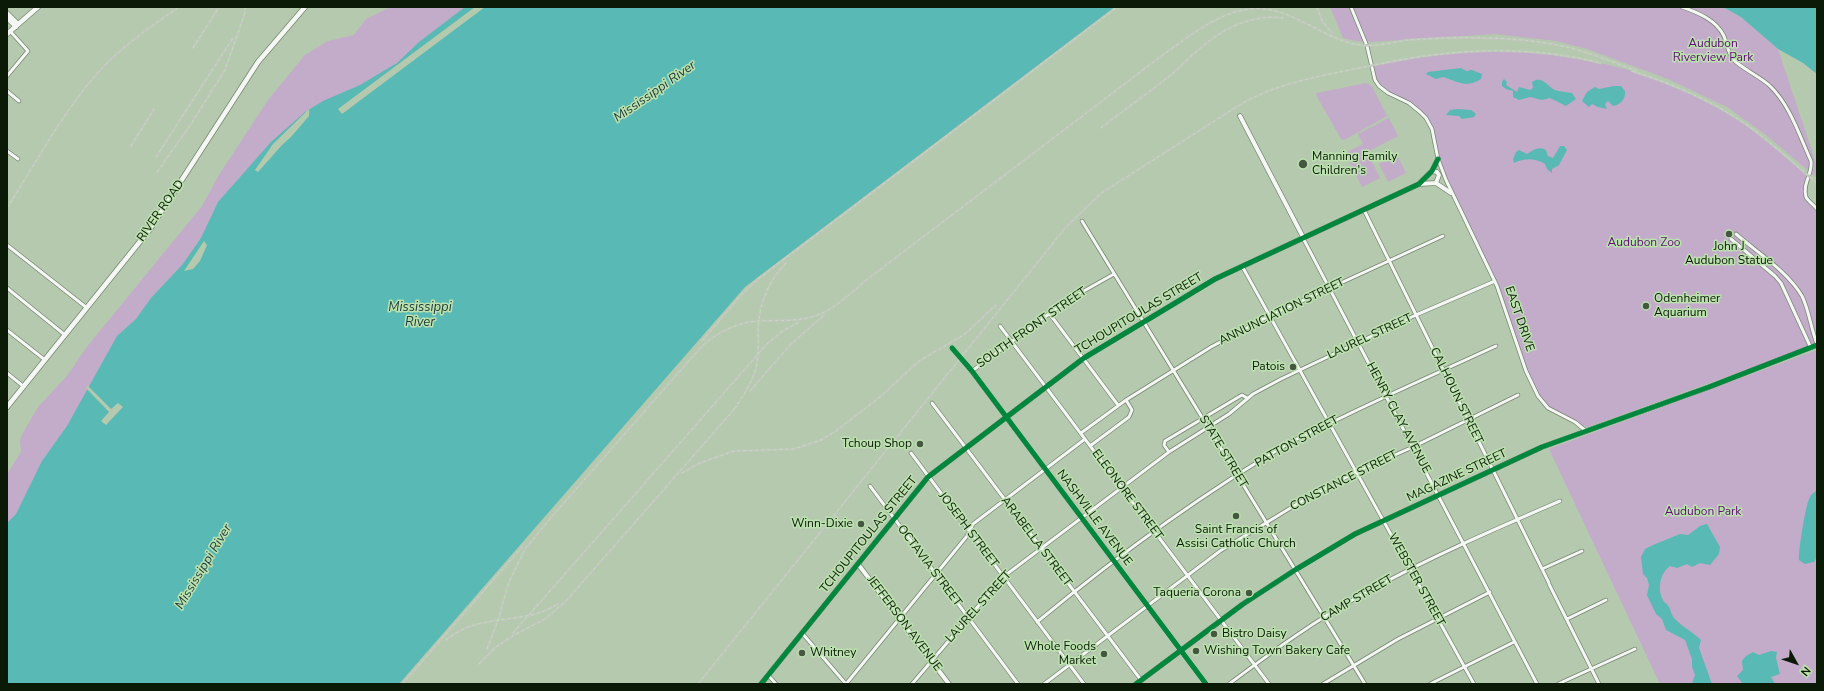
<!DOCTYPE html>
<html>
<head>
<meta charset="utf-8">
<style>
	body { margin:0 }
	#map { position:relative; width:1824px; height:691px; overflow:hidden; background:#b5c9ae; font-family:"Nunito Sans",sans-serif }
	canvas { display:block }
	.frame { position:absolute; inset:0; border:8px solid #0b1907; pointer-events:none }
	.north { position:absolute; left:1776px; top:643px; width:40px; height:40px; -webkit-text-stroke:3px #bce2af; paint-order:stroke; rotate:130deg; font-size:11px; font-weight:700; line-height:16px; text-align:center; color:#0b1907 }
	.north::after { content:''; display:block; margin:auto; width:14px; height:18px; background:#0b1907; clip-path:polygon(50% 0,100% 100%,50% 72%,0 100%) }
</style>
</head>
<body>
<div id="map">
<canvas width="1824" height="691"></canvas>
<div class="frame"></div>
<div class="north">N</div>
</div>
<script>
const ctx = document.querySelector('canvas').getContext('2d');
ctx.lineJoin = 'round';
function fillPath(path, color) { ctx.fillStyle = color; ctx.fill(path, 'evenodd'); }
function trace(path, color, width, dash) { ctx.strokeStyle = color; ctx.lineWidth = width; ctx.lineCap = dash ? 'butt' : 'round'; ctx.setLineDash(dash || []); ctx.stroke(path); }
function label(font, color, halo, rows, align = 'center') {
  ctx.font = font + ' "Nunito Sans",sans-serif'; ctx.lineWidth = 3; ctx.setLineDash([]); ctx.textBaseline = 'middle'; ctx.strokeStyle = halo; ctx.fillStyle = color; for (const [text, x, y, turn = 0] of rows) {
    ctx.save(); ctx.translate(x, y); ctx.rotate((+turn || 0) * Math.PI / 180); ctx.textAlign = isNaN(turn) ? turn : align; if (halo) ctx.strokeText(text, 0, 0); ctx.fillText(text, 0, 0); ctx.restore();
  }
}
fillPath(new Path2D(`
	M391,7h79l-463,528v-61l14,-22 -1,-12 4,-9 14,-24 29,-31 19,-28 116,-142 17,-31 49,-75 37,-45 23,-14 26,-6 12,-16z
	M1330,7h393l18,10 37,32 39,117v12l-51,-43 -39,-28 -59,-28 -81,-30 -31,-8 -61,-7 -125,8 -14,-1 -13,-3z
	M1482,50c87,0 178,20 252,67 27,17 50,39 74,59 -4,18 -3,20 9,33v135l-229,83 -8,-2 -32,-17 -16,-23 -37,-104 -52,-108 -14,-50 -9,-11 -11,-9 -27,-13 -7,-10 -3,-14 64,-12z
	M1366,83l6,3 15,30 -43,24 -3,-1 -25,-44 1,-2z
	M1389,118l9,18 -31,16 13,26 -18,9 -17,-34 18,-9 -5,-10z
	M1397,155l9,18 -18,9 -9,-18z
	M1817,350v334h-157l-111,-235z`), '#c3abca');
fillPath(new Path2D(`
	M465,7h650l-370,280 -346,397h-392v-161l9,-9 26,-53 25,-35 50,-90 19,-17 15,-21 32,-34 18,-26 17,-36 53,-60 34,-30 18,-11 37,-16 37,-22 22,-21z
	M1723,7h94v67l-14,-11 -25,-14 -37,-32z
	M1461,68l5,3 6,-1 10,4 -1,5c-15,10 -24,2 -38,-2l-7,2 -10,-5 2,-2z
	M1504,79l3,3 -1,3 11,7 2,-5 11,3 3,-2 -1,-6c9,-6 14,2 21,7 5,3 14,3 19,4l4,6 -10,7 -16,-8 -8,2 -12,-3 -11,3 -6,-3v-6l-7,-2 -4,-3v-4z
	M1614,86h7l4,5c1,8 -5,14 -12,15l-5,-5 -3,3 2,5 -9,-2 -6,-3 -3,3 -7,-6 5,-9 8,-5 4,2z
	M1458,109l13,1 5,4 -2,3 -12,2 -3,-3 -13,-1 4,-5z
	M1560,146h4l3,4 -8,15 -7,4v4l-5,-4 -2,-5c-10,-6 -21,-6 -31,-1l-1,-4 3,-7 3,-2 8,4c7,-4 11,-8 19,-4l2,6 5,2z
	M1817,490v67l-3,5 -9,2 -6,-4c-1,-8 7,-58 11,-63 1,-3 5,-5 7,-7z
	M1707,524l13,23 -1,7 -9,11 -10,-2 -8,4 -5,-3 -10,4 -7,-2c-10,7 -13,23 -7,34 1,3 4,3 6,7 2,4 3,10 7,13 8,8 17,12 25,20l-2,8 13,36 -20,-1 3,-8 -3,-8v-8l-7,-19 -19,-10 -4,-11 -6,-5 -9,-19 2,-10 -2,-7 -4,-4 -2,-17 4,-8 8,-4 27,-11 8,1 12,-9z
	M1771,651l6,1 -1,6 4,16 -9,3 4,7h-32l-6,-8 6,-6 -1,-9 4,-5 7,-4 6,3z`), '#59b9b4');
fillPath(new Path2D(`
	M475,7h10l-143,107 -4,-5z
	M309,109v7l-18,21 -8,7 -25,28 -3,-2 18,-26z
	M204,241l3,4 -7,16 -7,8 -9,2z
	M87,385l24,24 7,-6 5,4 -17,18 -5,-4 8,-9 -23,-24z`), '#b5c9ae');
const minor = new Path2D(`
	M1351,7l16,39 8,34 4,6 9,7 21,10 11,9 6,6 6,11 6,30 8,21 51,106 29,85 12,25 10,12 27,14 11,9
	M1682,7c17,6 34,13 42,29 3,8 4,17 9,23 6,8 28,18 37,27 20,19 30,51 41,75 2,12 -9,23 -5,36 2,4 8,8 11,12
	M7,76l21,-25 -18,-20
	M7,91l12,10
	M7,151l11,8
	M1364,210l185,373
	M1082,221l283,463
	M1736,234c22,19 51,37 66,62 7,14 9,33 15,48
	M1303,238l234,446
	M1731,239l44,37 6,7 30,65
	M7,245l80,63
	M1242,266l232,418
	M7,288l58,47
	M1049,313l69,92
	M1000,326l269,358
	M7,330l38,30
	M966,364l240,320
	M972,371l96,-71 46,-26
	M7,373l16,13
	M932,403l209,277
	M1081,433l45,-33
	M1090,446l39,-29 3,-7 -6,-10 85,-53 58,-31 174,-80
	M1169,452l-5,-7 1,-4 77,-46 5,3
	M911,453l173,231
	M870,486l148,198
	M1542,569l40,-18
	M1549,584l50,100
	M1567,619l39,-19
	M1037,622c80,-66 164,-128 254,-180 19,-10 40,-19 60,-29 48,-23 97,-45 145,-67
	M802,633l44,51
	M768,675l8,9
	M846,684l121,-148 6,-12 112,-85
	M912,684l91,-107 166,-125 60,-38 24,-20 28,-15 135,-64 79,-34
	M1044,684l176,-133 77,-47 59,-32 57,-25 105,-52
	M1229,684c44,-33 88,-65 136,-91 63,-35 130,-64 195,-92
	M1323,684l75,-45 92,-47
	M1430,684l84,-42
	M1558,684l77,-35`);
const tertiary = new Path2D(`
	M7,13l11,11
	M7,18l9,9
	M1240,116l63,121
	M1432,171l5,1 2,3 -3,8
	M1419,184l17,-1 15,10
	M858,564l91,120
	M761,684l167,-207 38,-29 118,-90 131,-79 204,-95 13,-13 6,-12
	M1136,684l107,-80 52,-34 60,-36 187,-87 167,-60 108,-42`);
const secondary = new Path2D(`
	M7,34l31,-27
	M7,407l143,-178 108,-167 47,-55`);
trace(minor, '#778672', 4.5);
trace(tertiary, '#778672', 5.5);
trace(secondary, '#778672', 6);
trace(minor, '#f4f7f3', 3);
trace(tertiary, '#f4f7f3', 4);
trace(secondary, '#f4f7f3', 4.5);
const rail = new Path2D(`
	M1317,7l5,14 10,12
	M193,48l26,-41
	M1632,71c38,12 76,28 109,50 27,18 51,41 76,62
	M1101,128c23,-18 47,-35 70,-53 9,-7 16,-16 25,-23 24,-22 54,-38 87,-34
	M131,146l23,-37
	M156,157l77,-119
	M157,172l34,-48 34,-54 20,-57v-6
	M7,208c31,-48 58,-101 98,-143 22,-22 48,-40 74,-58
	M702,341l40,-47 16,-15 359,-272
	M750,391l40,-46 34,-30
	M734,409c9,-13 18,-26 22,-41 3,-13 2,-25 2,-38 1,-25 10,-49 28,-67
	M682,473l18,-10 34,-12 60,-2 27,-9 15,-9 44,-34 39,-36 46,-27 31,-29
	M513,633l254,-289 14,-12 18,-10
	M446,640c35,-29 75,-13 112,-36
	M487,649l11,-29 11,-38 16,-33 30,-36 147,-167c16,-14 34,-23 55,-25 20,-1 39,1 58,-5 20,-7 35,-22 50,-35l299,-227c26,-18 53,-41 85,-45 41,-5 73,31 111,36 16,2 33,-3 48,-5 12,-1 25,-1 37,-2 42,-1 85,0 126,10 23,6 44,15 66,23
	M479,664l17,-17 18,-12 31,-16 21,-18 171,-195
	M418,666l104,-119
	M402,684l19,-21
	M698,684l368,-457 34,-33 141,-90c35,-20 74,-27 113,-35 26,-5 52,-11 78,-14 56,-7 114,-6 169,8`);
trace(rail, '#c1c6bf', 2.5);
trace(rail, '#bce2af', 1, [3]);
trace(new Path2D(`
	M952,348l20,23 234,313
	M761,684l167,-207 38,-29 118,-90 131,-79 204,-95 13,-13 6,-12
	M1136,684l107,-80 52,-34 60,-36 187,-87 167,-60 108,-42`), '#00873e', 5);
for (const [x, y, r, color] of [
	[1303,164,5,"#465741"],
	[1729,234,4,"#465741"],
	[1646,306,4,"#465741"],
	[1293,367,4,"#465741"],
	[920,444,4,"#465741"],
	[1236,516,4,"#465741"],
	[861,524,4,"#465741"],
	[1249,593,4,"#465741"],
	[1214,634,4,"#465741"],
	[1196,651,4,"#465741"],
	[802,653,4,"#465741"],
	[1104,654,4,"#465741"]
]) { const dot = new Path2D(); dot.arc(x, y, r, 0, 2 * Math.PI); ctx.fillStyle = color; ctx.fill(dot); trace(dot, '#bce2af', 1.5); }
label('12px', '#5e0b73', '#bce2af', [
	["Audubon",1713,44],
	["Riverview Park",1713,58],
	["Audubon Zoo",1644,243],
	["Audubon Park",1703,512]
]);
label('12px', '#0b1907', '#bce2af', [
	["Manning Family",1312,157],
	["Children's",1312,171],
	["John J",1729,247,"center"],
	["Audubon Statue",1729,261,"center"],
	["Odenheimer",1654,299],
	["Aquarium",1654,313],
	["Patois",1285,367,"right"],
	["Tchoup Shop",912,444,"right"],
	["Winn-Dixie",853,524,"right"],
	["Saint Francis of",1236,530,"center"],
	["Assisi Catholic Church",1236,544,"center"],
	["Taqueria Corona",1241,593,"right"],
	["Bistro Daisy",1222,634],
	["Whole Foods",1096,647,"right"],
	["Market",1096,661,"right"],
	["Wishing Town Bakery Cafe",1204,651],
	["Whitney",810,653]
], 'left');
label('12px', '#0b1907', '#bce2af', [
	["RIVER ROAD",161,211,-55],
	["ANNUNCIATION STREET",1282,312,-26],
	["TCHOUPITOULAS STREET",1139,314,-31],
	["EAST DRIVE",1519,319,71],
	["SOUTH FRONT STREET",1032,328,-35],
	["LAUREL STREET",1370,337,-25],
	["CALHOUN STREET",1456,396,64],
	["HENRY CLAY AVENUE",1398,418,62],
	["PATTON STREET",1297,442,-29],
	["STATE STREET",1223,452,59],
	["MAGAZINE STREET",1457,476,-25],
	["CONSTANCE STREET",1344,481,-27],
	["ELEONORE STREET",1127,495,53],
	["NASHVILLE AVENUE",1094,518,53],
	["JOSEPH STREET",968,530,53],
	["TCHOUPITOULAS STREET",869,535,-51],
	["ARABELLA STREET",1036,542,53],
	["OCTAVIA STREET",929,566,53],
	["WEBSTER STREET",1416,580,61],
	["CAMP STREET",1357,599,-30],
	["LAUREL STREET",979,607,-48],
	["JEFFERSON AVENUE",904,624,53]
]);
label('italic 13px', '#1d3838', '#bce2af', [
	["Mississippi River",655,92,-35],
	["Mississippi",420,308],
	["River",420,323],
	["Mississippi River",204,567,-59]
]);
</script>
</body>
</html>
